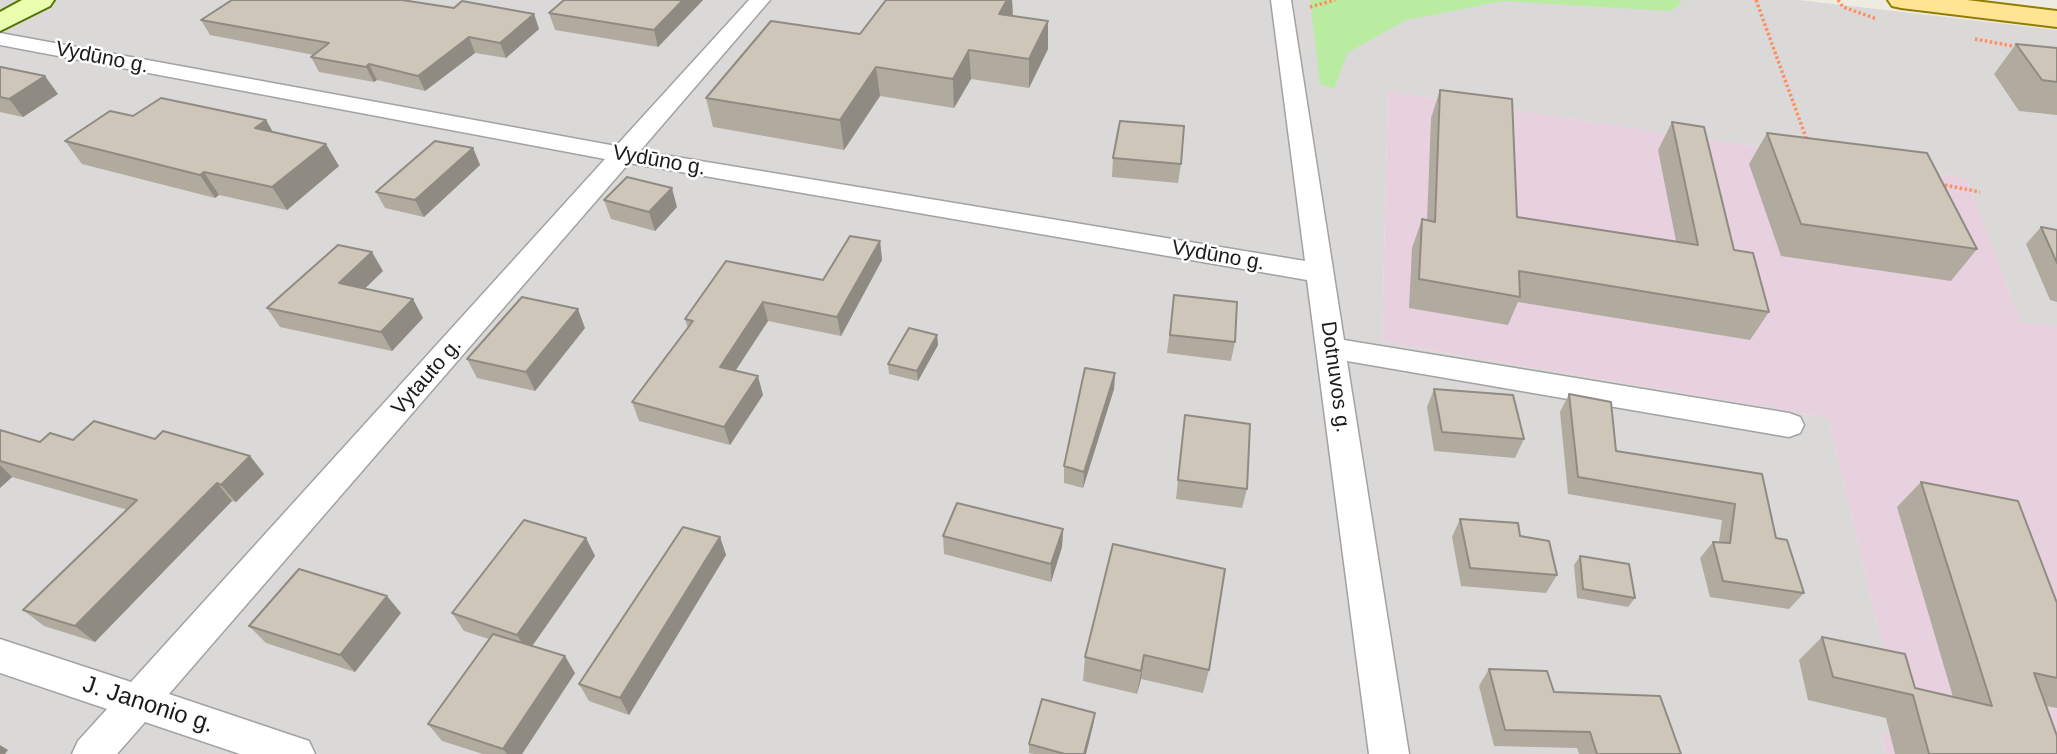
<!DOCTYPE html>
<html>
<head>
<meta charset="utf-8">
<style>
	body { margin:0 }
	canvas { display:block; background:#eeece0 }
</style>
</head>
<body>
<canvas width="2057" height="754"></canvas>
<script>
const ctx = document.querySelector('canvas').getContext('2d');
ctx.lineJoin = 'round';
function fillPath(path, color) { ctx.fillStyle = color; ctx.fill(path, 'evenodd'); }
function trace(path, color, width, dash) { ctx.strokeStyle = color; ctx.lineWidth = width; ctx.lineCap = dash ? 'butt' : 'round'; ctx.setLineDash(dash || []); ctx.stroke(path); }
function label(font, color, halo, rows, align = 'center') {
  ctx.font = font + ' Arial,sans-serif'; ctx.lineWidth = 5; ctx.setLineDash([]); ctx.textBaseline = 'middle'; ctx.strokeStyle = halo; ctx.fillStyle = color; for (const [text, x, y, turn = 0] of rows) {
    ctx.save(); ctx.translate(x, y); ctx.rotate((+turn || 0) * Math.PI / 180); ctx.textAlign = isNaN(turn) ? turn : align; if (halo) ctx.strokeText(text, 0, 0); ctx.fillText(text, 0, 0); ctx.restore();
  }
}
fillPath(new Path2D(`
	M0,0h1799l258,30v296l-36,-4 -55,-144 -578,-87 -6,251 446,76 77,321 -24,-5 5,20h-1886z`), '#dad9d8');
fillPath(new Path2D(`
	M1388,91l578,87 55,144 36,4v428h-171l-5,-21 24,6 -77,-321 -446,-76z`), '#e8d1df');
fillPath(new Path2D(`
	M1310,0h368l4,3 -11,8 -168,-10 -97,19 -59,33 -13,36 -14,-5z`), '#b9eca1');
const street = new Path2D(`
	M749,0h21l-130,151 665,110 -34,-261h20l53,340 445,73 11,4 4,8 -4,8 -11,4 -442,-76 62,393h-40l-62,-474 -678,-117 -460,531 140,47 6,13h-75l-95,-32 -28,32h-45l6,-13 29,-32 -107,-36v-34l131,43 474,-523 -605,-114v-12l616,113z`);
const secondary = new Path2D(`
	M22,0h32l-4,6 -50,25v-19z`);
const primary = new Path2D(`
	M1888,0h79l90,11v16l-156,-19 -9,-2z`);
trace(street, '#a2a2a2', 3);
trace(secondary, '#537500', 4);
trace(primary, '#937d00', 4);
trace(new Path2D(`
	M1756,0l52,143
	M1838,0l5,7 34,12
	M1310,7l25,-7
	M1975,39l43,8
	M1940,184l40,8`), '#ff8d60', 3.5, [2.5, 2.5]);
fillPath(street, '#fff');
fillPath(secondary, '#ebfdaf');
fillPath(primary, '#ffe494');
fillPath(new Path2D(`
	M564,0h139l-45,47 -103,-17 -6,-17z
	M886,0h126l1,16 35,5v28l-19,39 -58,-9 -17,29 -74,-12 -36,54 -131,-23 -7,-29 154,-64z
	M454,8l80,6 5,15 -33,29 -31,-5 -50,38 -48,-11 -3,2 -55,-10 -8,-15 3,-2 -104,-20 -9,-15z
	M2016,44l41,4v67l-38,-4 -25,-37z
	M0,67l58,27 -35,23 -23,-5z
	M1440,90l77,127 159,24 -18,-91 14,-28 62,128 35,62 -19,28 -232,-38 -10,23 -99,-17 3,-60 10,-29 5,1 4,-102z
	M133,116l133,4 7,12 66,34 -52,44 -68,-15 -4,3 -133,-34 -17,-23z
	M1767,133l210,116 -26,32 -170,-25 -32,-92z
	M473,148l7,17 -56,52 -39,-9 -9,-16z
	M1113,158l68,6 -3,19 -66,-6z
	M604,200l73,7 -22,24 -44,-12z
	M2041,227l16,3v72l-7,-2 -24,-56z
	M880,241l2,19 -41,76 -73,-15 -32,49 27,25 -33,50 -91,-24 -7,-19 56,-74 -3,-9 138,-39z
	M383,271l-18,17 58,30 -31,33 -112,-24 -13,-19z
	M1174,295l61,47 -4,19 -64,-8z
	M585,328l-50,63 -58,-13 -10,-19z
	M937,335l1,10 -20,36 -29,-7 -1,-10z
	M1115,373l-1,16 -31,99 -19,-5v-17z
	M1434,389l90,50 -9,19 -81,-7 -7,-44z
	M1569,394l47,57 146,23 14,64 28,55 -15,16 -79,-12 -10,-39 13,-16h6l3,-22 -154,-26 -8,-82z
	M1185,415l62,74 -5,19 -66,-9z
	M0,430l40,12 115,-3 95,17 14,18 -28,28 -4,-1 -137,141 -51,-16 -21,-16 105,-100 -116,-33 -12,11z
	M1921,482l136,121v105l-11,-2 11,48h-162l-9,-36 -78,-18 -9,-40 23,-23 93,51 38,9 -56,-190z
	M1460,519l60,17 37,39 -11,18 -85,-7 -9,-49z
	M1063,529l-1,18 -11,35 -107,-28 -1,-18z
	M720,537l6,18 -97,160 -40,-14 -10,-17z
	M586,538l9,18 -63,90 43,27 -53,81h-39l-41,-13 -14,-17 61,-85 -25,-8 -12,-18z
	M1580,556l55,42 -7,9 -51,-9 -3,-33z
	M1225,569l-16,101 -6,23 -62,-14 -4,15 -54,-13 2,-24z
	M401,613l-46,59 -89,-29 -17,-17z
	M1489,669l65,23 127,62h-102l-2,-6 -83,-2 -15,-60z
	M1094,721l-8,33h-52l-5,-1v-9z`), '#b1aa9f');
fillPath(new Path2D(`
	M683,0h20l-45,47 -4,-17z
	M1007,0h5l1,20 -14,-6z
	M534,14l5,15 -33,29 -6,-15z
	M1048,21v28l-19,39v-29z
	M469,37l6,16 -50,38 -7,-15z
	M969,50l2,29 -17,29 -1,-29z
	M369,64l8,16 -3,2 -8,-15z
	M876,67l4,29 -36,54 -4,-30z
	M45,76l13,18 -35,23 -14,-18z
	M266,120l13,23 -24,-15z
	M326,144l13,22 -52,44 -15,-23z
	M473,148l7,17 -56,52 -9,-17z
	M204,172l15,23 -4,3 -15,-23z
	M672,188l5,19 -22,24 -6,-19z
	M880,241l2,19 -41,76 -4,-19z
	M372,252l11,19 -32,31 -12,-19z
	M413,299l10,19 -31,33 -11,-19z
	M763,302l5,19 -42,64 -6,-18z
	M578,309l7,19 -50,63 -9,-19z
	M937,335l1,10 -20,36 -1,-10z
	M1115,373l-1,16 -31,99 1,-16z
	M758,376l5,19 -33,50 -6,-18z
	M250,456l14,18 -28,28 -15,-17z
	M0,465l12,12 -12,11z
	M217,483l15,18 -137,141 -20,-16z
	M1063,529l-1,18 -11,35v-18z
	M720,537l6,18 -97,160 -9,-17z
	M586,538l9,18 -67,96 -11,-17z
	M387,596l14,17 -46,59 -15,-17z
	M1144,655l-3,24 -4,15 4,-23z
	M565,656l10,17 -53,81h-15l-4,-5z
	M1095,713l-1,8 -8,33h-2z
	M0,745l8,5 -3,4h-5z`), '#908b82');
const building = new Path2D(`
	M232,0h170l52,8 8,-7 72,13 -34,29 -31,-6 -51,39 -49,-12 -3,3 -55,-10 18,-14 -128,-23z
	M564,0h119l-29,30 -105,-17z
	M886,0h121l-8,14 49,7 -19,38 -60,-9 -16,29 -77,-12 -36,53 -134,-22 65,-77 89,13z
	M2016,44l41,4v34l-15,-2z
	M0,67h1l44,9 -36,23 -9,-2z
	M1440,90l72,9 5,118 181,28 -26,-123 32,5 30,123 19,3 16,59 -250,-41 1,26 -101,-18 3,-60 13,3z
	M161,98l105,22 -11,8 71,16 -54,43 -68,-15 -4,3 -135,-34 45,-30 23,5z
	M1120,121l64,5 -3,38 -68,-6z
	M1767,133l160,20 50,96 -176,-25z
	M435,141l38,7 -58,52 -39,-8z
	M627,177l45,11 -23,24 -45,-12z
	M2041,227l16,3v33z
	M850,236l30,5 -43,76 -74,-15 -43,65 38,9 -34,51 -92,-25 61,-81 -8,-2 41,-58 97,19z
	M338,245l34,7 -33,31 74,16 -32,33 -114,-24z
	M1174,295l63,7 -2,40 -65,-7z
	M522,297l56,12 -52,63 -59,-13z
	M909,328l28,7 -20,36 -29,-7z
	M1085,368l30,5 -31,99 -20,-6z
	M1434,389l79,6 11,44 -82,-7z
	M1569,394l42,8 5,49 146,23 14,64 11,2 17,53 -81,-12 -10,-39 17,1 5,-39 -157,-27z
	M1185,415l65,9 -3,65 -69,-9z
	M94,421l61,18 8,-8 87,25 -29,29 -4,-2 -142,143 -52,-16 114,-110 -137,-39v-31l40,12 10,-9 23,7z
	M1921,482l97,19 39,102v75l-23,-5 23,63v18h-128l-16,-59 -80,-18 -11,-40 83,17 10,34 77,18z
	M957,503l106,26 -12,35 -108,-28z
	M1460,519l58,4 2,13 29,5 8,34 -87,-7z
	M524,520l62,18 -69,97 -65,-22z
	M683,527l37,10 -100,161 -41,-14z
	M1113,544l112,25 -16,101 -65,-15 -3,16 -56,-14z
	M1580,556l49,8 6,34 -52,-9z
	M299,569l88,27 -47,59 -91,-29z
	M493,634l72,22 -62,93 -75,-25z
	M1489,669l58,2 7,21 106,4 21,58h-84l-7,-22 -85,-2z
	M1042,699l53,14 -11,41h-19l-36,-10z`);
fillPath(building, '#cec6b9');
trace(building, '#908b82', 2);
label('21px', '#1b1b1b', '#fff', [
	["Vydūno g.",102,58,11],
	["Vydūno g.",659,161,10],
	["Vydūno g.",1218,256,10],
	["Vytauto g.",427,377,-49],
	["Dotnuvos g.",1335,377,82]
]);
label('24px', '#1b1b1b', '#fff', [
	["J. Janonio g.",148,705,18]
]);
</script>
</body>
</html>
